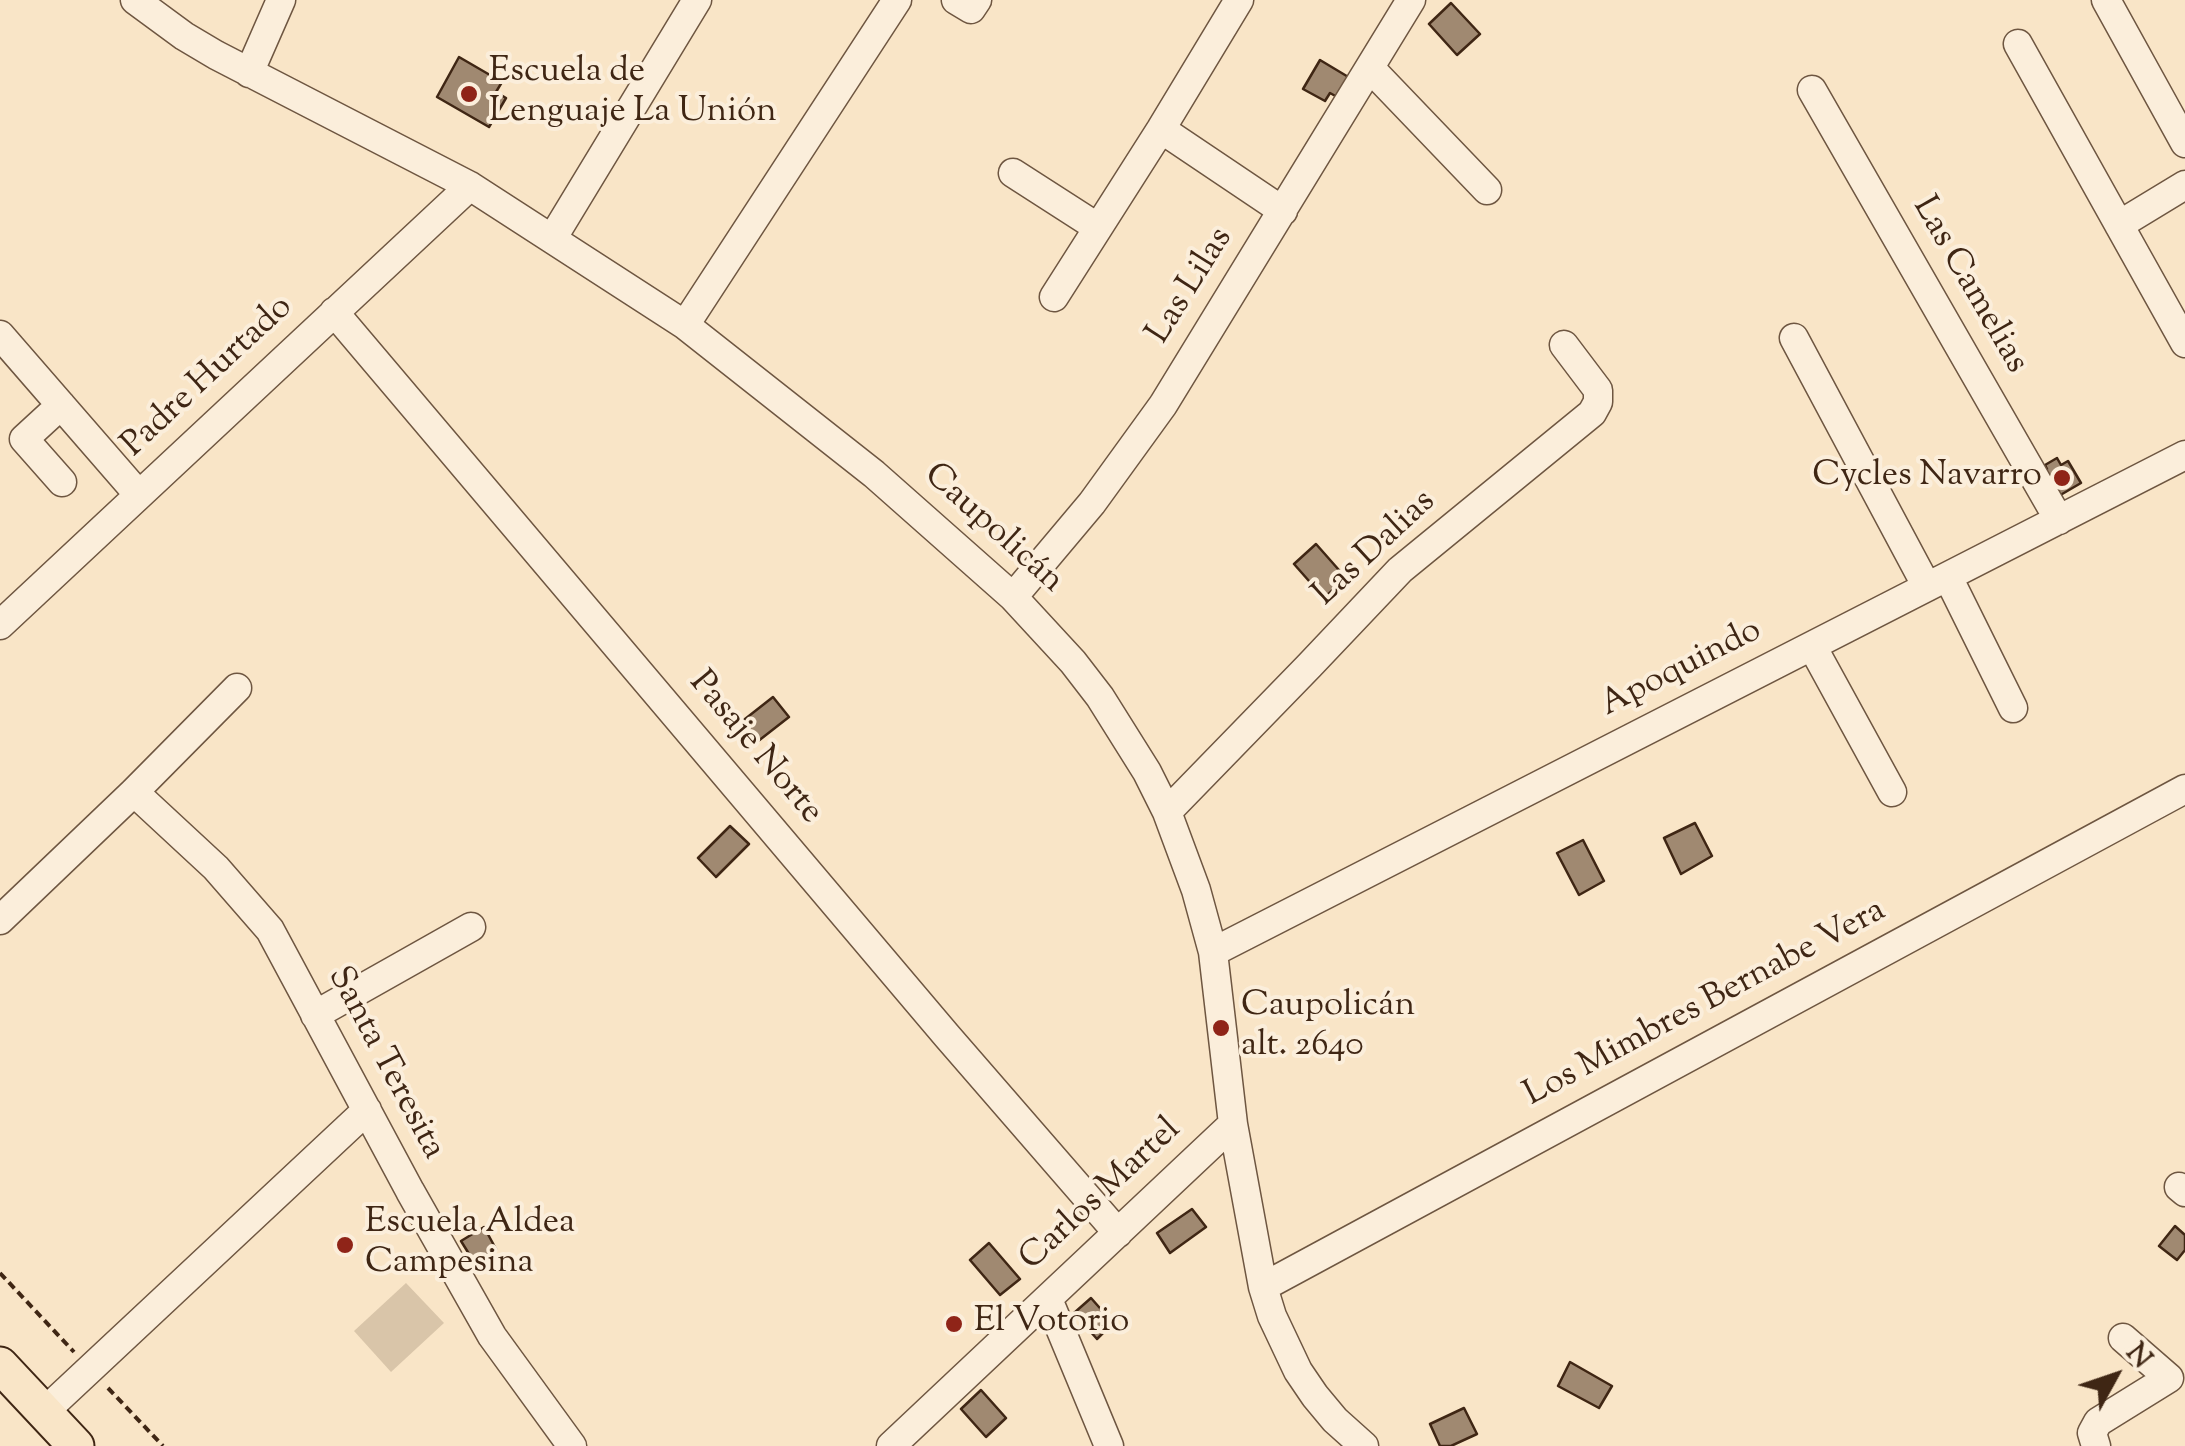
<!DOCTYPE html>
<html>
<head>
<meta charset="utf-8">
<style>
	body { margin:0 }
	#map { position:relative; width:2185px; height:1446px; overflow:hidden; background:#f9e5c7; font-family:"Sorts Mill Goudy",serif }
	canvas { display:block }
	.north { position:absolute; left:2065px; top:1326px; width:100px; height:100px; -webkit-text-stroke:8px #fbeedb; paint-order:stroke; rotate:50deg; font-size:28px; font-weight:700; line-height:40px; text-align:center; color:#3f2614 }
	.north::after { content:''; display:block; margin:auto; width:35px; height:45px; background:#3f2614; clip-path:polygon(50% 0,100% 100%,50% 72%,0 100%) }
</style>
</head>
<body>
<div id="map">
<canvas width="2185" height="1446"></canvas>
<div class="north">N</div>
</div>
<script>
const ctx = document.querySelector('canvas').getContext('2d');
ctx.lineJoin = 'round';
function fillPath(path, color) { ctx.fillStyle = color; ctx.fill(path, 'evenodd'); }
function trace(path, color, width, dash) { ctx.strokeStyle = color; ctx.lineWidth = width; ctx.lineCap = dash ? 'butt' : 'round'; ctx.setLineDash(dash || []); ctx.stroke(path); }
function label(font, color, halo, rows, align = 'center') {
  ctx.font = font + ' "Sorts Mill Goudy",serif'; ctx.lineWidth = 8; ctx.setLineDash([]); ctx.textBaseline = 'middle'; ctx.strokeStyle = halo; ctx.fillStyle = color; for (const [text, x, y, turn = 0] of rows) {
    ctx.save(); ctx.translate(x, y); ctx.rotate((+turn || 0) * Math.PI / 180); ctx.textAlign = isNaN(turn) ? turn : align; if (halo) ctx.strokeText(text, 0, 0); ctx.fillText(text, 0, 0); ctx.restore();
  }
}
fillPath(new Path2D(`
	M406,1283l38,40 -53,49 -37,-41z`), '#d9c5a9');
const building = new Path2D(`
	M1451,3l29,31 -23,21 -28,-31z
	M459,57l43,25 -6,10 10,6 -17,29 -52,-30z
	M1320,60l30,18 -11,20 -9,-5 -5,8 -22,-12z
	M2057,458l4,7 7,-4 13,22 -24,14 -14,-25 4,-3 -2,-4z
	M1316,544l30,34 -22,20 -30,-34z
	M773,697l16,20 -41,32 -17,-19z
	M1695,823l17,33 -31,18 -17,-36z
	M730,826l19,18 -33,33 -18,-19z
	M1583,840l21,41 -25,14 -22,-42z
	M1192,1209l14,18 -36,26 -13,-20z
	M2175,1226l10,9v15l-8,10 -18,-14z
	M484,1227l12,22 -22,13 -13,-21z
	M989,1243l31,36 -20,16 -30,-35z
	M1091,1298l22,25 -16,16 -23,-26z
	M1570,1362l42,24 -13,22 -41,-22z
	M981,1390l25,28 -20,19 -25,-28z
	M1464,1408l13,26 -26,12h-11l-10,-22z`);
fillPath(building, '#a08971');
trace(building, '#3f2614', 2.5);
const minor = new Path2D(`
	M135,0l49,36 32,19 254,131 215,139 189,149 139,123 60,65 27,35 47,75 20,40 29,78 17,62 20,172 30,163 9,29 26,55 17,25 20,24 29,26
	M956,0l15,9 6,-9
	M2106,0l79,143
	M2018,44l167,299
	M1370,68l117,122
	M249,73l32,-73
	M1812,90l247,430
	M1161,129l122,82
	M1013,173l84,54
	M2119,225l66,-40
	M552,239l145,-239
	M1054,297l107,-168 78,-129
	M334,312l613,724 171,197
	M685,325l212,-325
	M0,335l139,160
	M1794,338l133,249
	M61,405l-37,34 38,43
	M1948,577l65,131
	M1013,597l79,-94 71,-98 248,-405
	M0,625l470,-439
	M1812,646l80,146
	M134,792l82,76 54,62 140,261 82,145 80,110
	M1167,812l142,-146 91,-96 192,-157 6,-11v-12l-34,-45
	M0,920l134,-128 103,-104
	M1213,952l972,-497
	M315,1015l156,-88
	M2179,1187l6,5
	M1263,1287l922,-498
	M1048,1299l61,147
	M44,1412l323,-302
	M891,1446l342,-322
	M2096,1446l-4,-13 6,-11 71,-44 -46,-40`);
const major = new Path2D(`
	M0,1365l76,81`);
trace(minor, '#6e5641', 31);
trace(major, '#3f2614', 39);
trace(new Path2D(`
	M0,1273l74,79
	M108,1388l55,58`), '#3f2614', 4, [8, 5]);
trace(minor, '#fbeedb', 28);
trace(major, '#f9e5c7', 35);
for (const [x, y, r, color] of [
	[469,94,10,"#8f2418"],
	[2062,478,10,"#8f2418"],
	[1221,1028,10,"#8f2418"],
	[345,1245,10,"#8f2418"],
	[954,1324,10,"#8f2418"]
]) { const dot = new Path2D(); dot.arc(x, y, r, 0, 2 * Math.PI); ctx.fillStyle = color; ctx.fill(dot); trace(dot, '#fbeedb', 4); }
label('35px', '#3f2614', '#fbeedb', [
	["Escuela de",489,74],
	["Lenguaje La Unión",489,114],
	["Cycles Navarro",2042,478,"right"],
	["Caupolicán",1241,1008],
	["alt. 2640",1241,1048],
	["Escuela Aldea",365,1225],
	["Campesina",365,1265],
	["El Votorio",974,1324]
], 'left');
label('35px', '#3f2614', '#fbeedb', [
	["Las Camelias",1968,286,60],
	["Las Lilas",1192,287,-58],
	["Padre Hurtado",209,378,-43],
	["Caupolicán",992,530,42],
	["Las Dalias",1376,550,-43],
	["Apoquindo",1682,670,-27],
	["Pasaje Norte",754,749,50],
	["Los Mimbres Bernabe Vera",1706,1005,-28],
	["Santa Teresita",384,1064,62],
	["Carlos Martel",1102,1196,-43]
]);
</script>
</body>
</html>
